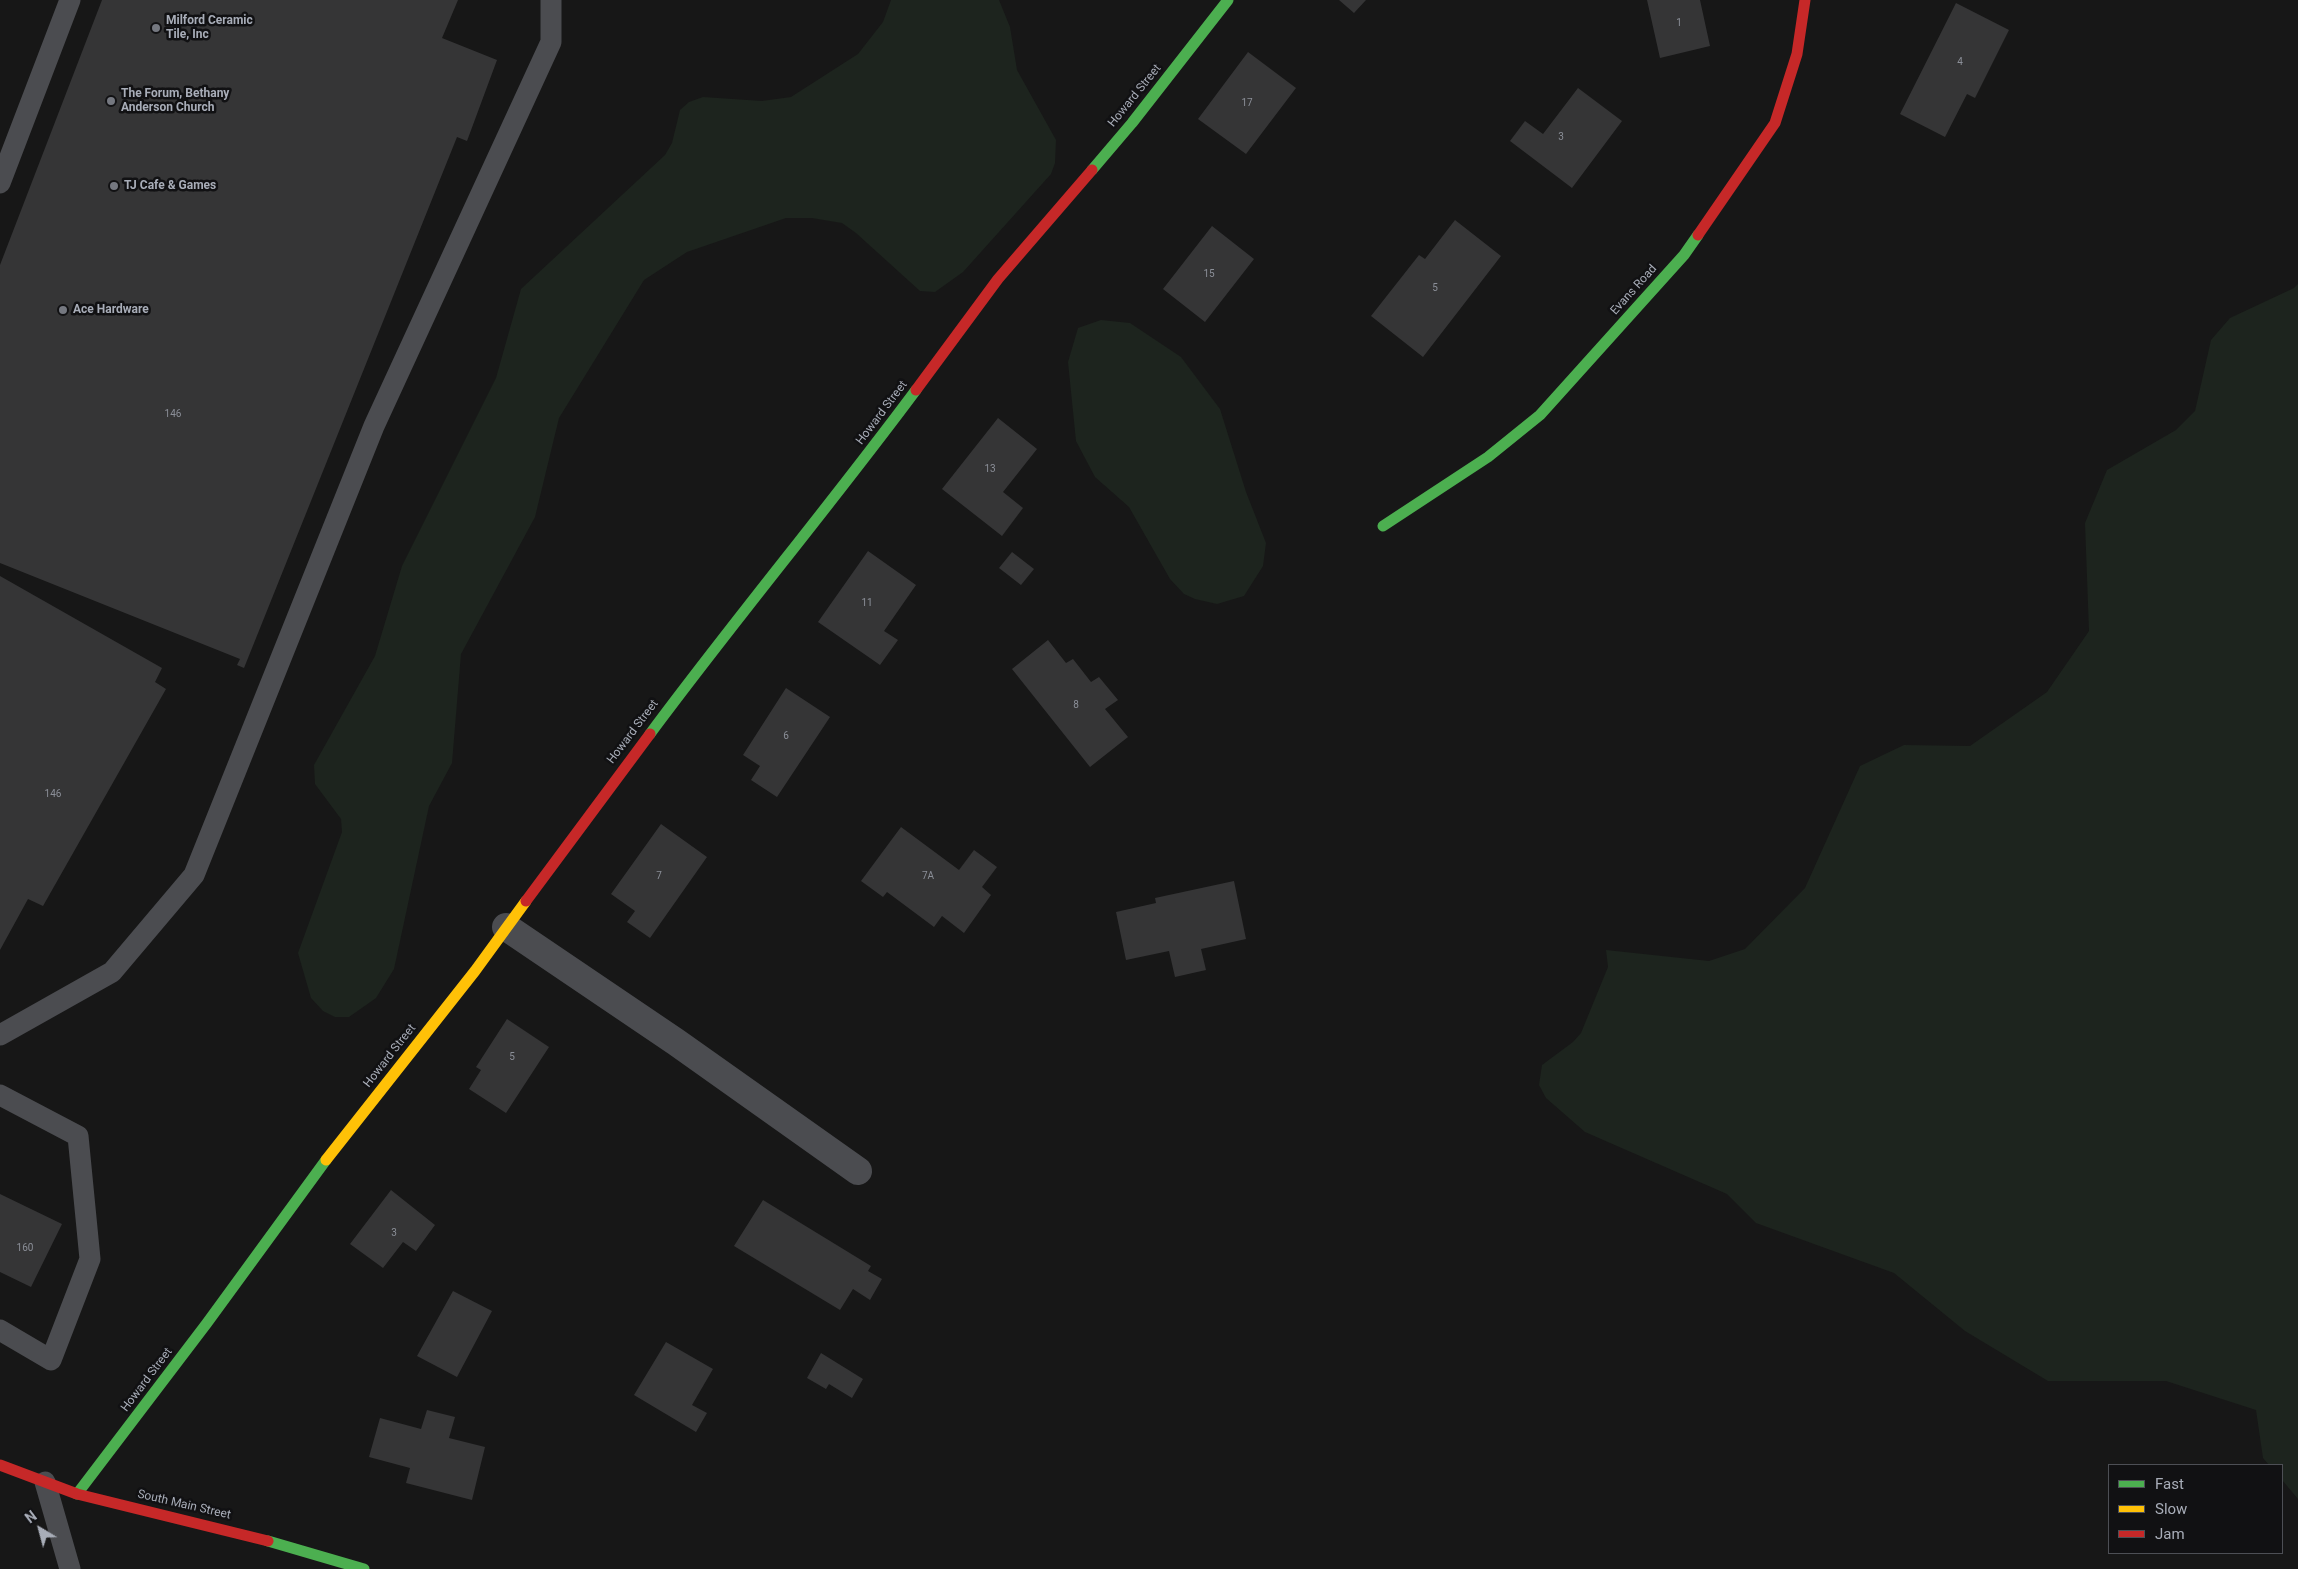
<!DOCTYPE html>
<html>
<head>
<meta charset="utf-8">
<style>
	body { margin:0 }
	#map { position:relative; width:2298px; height:1569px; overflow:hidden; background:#171717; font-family:Roboto,sans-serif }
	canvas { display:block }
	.legend { position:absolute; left:2108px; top:1464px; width:175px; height:90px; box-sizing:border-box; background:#111113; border:1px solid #4d4f55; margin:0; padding:6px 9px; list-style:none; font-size:15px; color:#a8adb8 }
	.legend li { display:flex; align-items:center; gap:10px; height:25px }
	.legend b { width:25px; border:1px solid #4d4f55 }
	.north { position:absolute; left:15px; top:1504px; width:50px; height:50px; -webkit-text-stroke:4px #111113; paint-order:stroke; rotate:323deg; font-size:14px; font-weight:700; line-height:20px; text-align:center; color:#a8adb8 }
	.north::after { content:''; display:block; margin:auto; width:18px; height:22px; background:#a8adb8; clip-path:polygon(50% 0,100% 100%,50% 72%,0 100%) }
</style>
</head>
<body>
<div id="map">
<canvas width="2298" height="1569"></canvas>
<ul class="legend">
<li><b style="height:6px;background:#4caf50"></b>Fast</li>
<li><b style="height:6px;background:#ffc107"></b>Slow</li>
<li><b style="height:6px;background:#c62828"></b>Jam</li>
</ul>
<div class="north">N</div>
</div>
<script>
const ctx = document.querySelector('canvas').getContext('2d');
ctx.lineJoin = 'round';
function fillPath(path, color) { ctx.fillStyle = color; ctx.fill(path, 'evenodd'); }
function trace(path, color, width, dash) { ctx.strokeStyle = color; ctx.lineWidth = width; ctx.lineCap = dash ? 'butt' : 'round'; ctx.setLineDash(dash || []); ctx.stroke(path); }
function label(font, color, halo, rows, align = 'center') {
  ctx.font = font + ' Roboto,sans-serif'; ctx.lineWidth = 5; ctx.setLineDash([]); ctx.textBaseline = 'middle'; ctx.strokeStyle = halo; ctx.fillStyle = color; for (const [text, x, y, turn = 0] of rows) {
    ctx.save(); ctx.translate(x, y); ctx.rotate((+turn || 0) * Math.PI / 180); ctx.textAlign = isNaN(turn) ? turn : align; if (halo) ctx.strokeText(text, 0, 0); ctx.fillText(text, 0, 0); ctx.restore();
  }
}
fillPath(new Path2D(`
	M891,0h108l11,27 7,43 39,70 -1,23 -4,11 -88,98 -28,20 -15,-1 -64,-58 -14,-10 -30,-5h-26l-99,34 -43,28 -85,138 -24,99 -74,137 -9,109 -23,43 -35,163 -18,29 -27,19h-14l-12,-6 -12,-13 -13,-45 44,-121 -1,-13 -26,-35 -1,-19 61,-109 27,-90 94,-188 25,-89 144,-134 7,-12 8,-33 9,-8 14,-5 59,4 29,-4 67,-43 25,-32z
	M2298,284v1215l-16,-19v-15h-13l-6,-7 -7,-48 -90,-29h-118l-83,-50 -71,-58 -138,-50 -29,-29 -142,-62 -39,-34 -7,-13 3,-20 31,-23 8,-9 27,-66 -2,-17 103,11 36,-12 60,-61 55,-122 44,-21 66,1 77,-54 42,-61 -4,-108 22,-53 69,-40 19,-19 16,-71 19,-22 64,-30z
	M1101,320l29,3 51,34 39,52 26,83 20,51 -3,23 -19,30 -27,8 -22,-5 -11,-5 -14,-15 -41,-72 -34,-30 -19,-36 -8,-79 10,-34z`), '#1d241e');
fillPath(new Path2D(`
	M102,0h356l-16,38 55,22 -30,81 -10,-4 -213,531 -7,-3 3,-6 -240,-96v-298z
	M1339,0h27l-12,13z
	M1647,0h53l10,46 -50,12z
	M1956,3l53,27 -34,68 -8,-4 -22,43 -45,-23z
	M1248,52l48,36 -50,66 -48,-35z
	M1578,88l44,33 -50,67 -62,-47 15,-20 18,13z
	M1455,220l46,36 -78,101 -52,-41 48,-61 6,4z
	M1212,226l42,33 -49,63 -42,-33z
	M998,418l39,31 -34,43 20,16 -21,28 -60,-47z
	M868,551l48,34 -32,46 14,9 -18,25 -62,-43z
	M1012,552l22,17 -13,16 -22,-17z
	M0,576l162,92 -7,14 11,7 -123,217 -15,-7 -28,51z
	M1048,640l18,23 7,-4 18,23 8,-5 19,23 -13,9 23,28 -38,30 -78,-98z
	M786,688l44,29 -53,80 -26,-17 9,-14 -17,-11z
	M661,824l46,33 -57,81 -23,-16 8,-11 -24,-17z
	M901,827l58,43 15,-20 23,17 -15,20 9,8 -27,38 -22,-17 -8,11 -47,-35 -4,5 -22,-16z
	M1234,881l12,58 -45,10 5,21 -31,7 -6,-26 -43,9 -10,-48 40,-9 -1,-5z
	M507,1019l42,28 -43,66 -37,-24 12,-19 -5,-3z
	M391,1190l44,35 -19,26 -13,-9 -20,26 -33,-24z
	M0,1194l62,30 -31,63 -31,-15z
	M763,1200l108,66 -3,5 14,8 -12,21 -17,-11 -13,21 -106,-64z
	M453,1291l39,20 -35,66 -40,-21z
	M666,1342l47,27 -21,36 15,8 -11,19 -62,-37z
	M821,1353l42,26 -11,19 -23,-14 -3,5 -19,-11z
	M427,1410l28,7 -6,21 36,9 -13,53 -66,-17 4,-15 -41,-11 11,-39 41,11z`), '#353536');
trace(new Path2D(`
	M0,183l70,-183
	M0,1035l112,-63 82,-97 180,-449 177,-384v-42
	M0,1095l78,41 12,123 -39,101 -51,-30
	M45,1482l25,87`), '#4b4c50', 21);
trace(new Path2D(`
	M506,927l170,115 182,129`), '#4b4c50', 28);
trace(new Path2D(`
	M1092,170l40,-47 96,-123
	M1383,526l105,-69 52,-42 144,-160 14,-20
	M650,734c86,-116 179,-227 266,-344
	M77,1494l130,-171 119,-163
	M268,1541l96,28`), '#4caf50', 11);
trace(new Path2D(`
	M326,1160l149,-189 51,-70`), '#ffc107', 11);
trace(new Path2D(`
	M1698,235l77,-112 22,-69 8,-54
	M916,390l82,-111 94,-109
	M526,901l124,-167
	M0,1465l77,29 191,47`), '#c62828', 11);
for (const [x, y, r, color] of [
	[156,28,5,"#757880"],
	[111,101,5,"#757880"],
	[114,186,5,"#757880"],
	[63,310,5,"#757880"]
]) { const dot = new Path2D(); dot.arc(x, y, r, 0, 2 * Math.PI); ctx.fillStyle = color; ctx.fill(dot); trace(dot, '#111113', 2); }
label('10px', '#8b8f98', null, [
	["1",1679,23],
	["4",1960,62],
	["17",1247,103],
	["3",1561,137],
	["15",1209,274],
	["5",1435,288],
	["146",173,414],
	["13",990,469],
	["11",867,603],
	["8",1076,705],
	["6",786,736],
	["146",53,794],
	["7",659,876],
	["7A",928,876],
	["5",512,1057],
	["3",394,1233],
	["160",25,1248]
]);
label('bold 12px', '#a8adb8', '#111113', [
	["Milford Ceramic",166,21],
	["Tile, Inc",166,35],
	["The Forum, Bethany",121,94],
	["Anderson Church",121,108],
	["TJ Cafe & Games",124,186],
	["Ace Hardware",73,310]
], 'left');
label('12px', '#a8adb8', '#111113', [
	["Howard Street",1135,96,-51],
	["Evans Road",1634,290,-48],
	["Howard Street",882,413,-53],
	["Howard Street",633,732,-53],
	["Howard Street",390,1056,-52],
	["Howard Street",147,1380,-53],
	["South Main Street",184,1505,13]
]);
</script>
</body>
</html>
